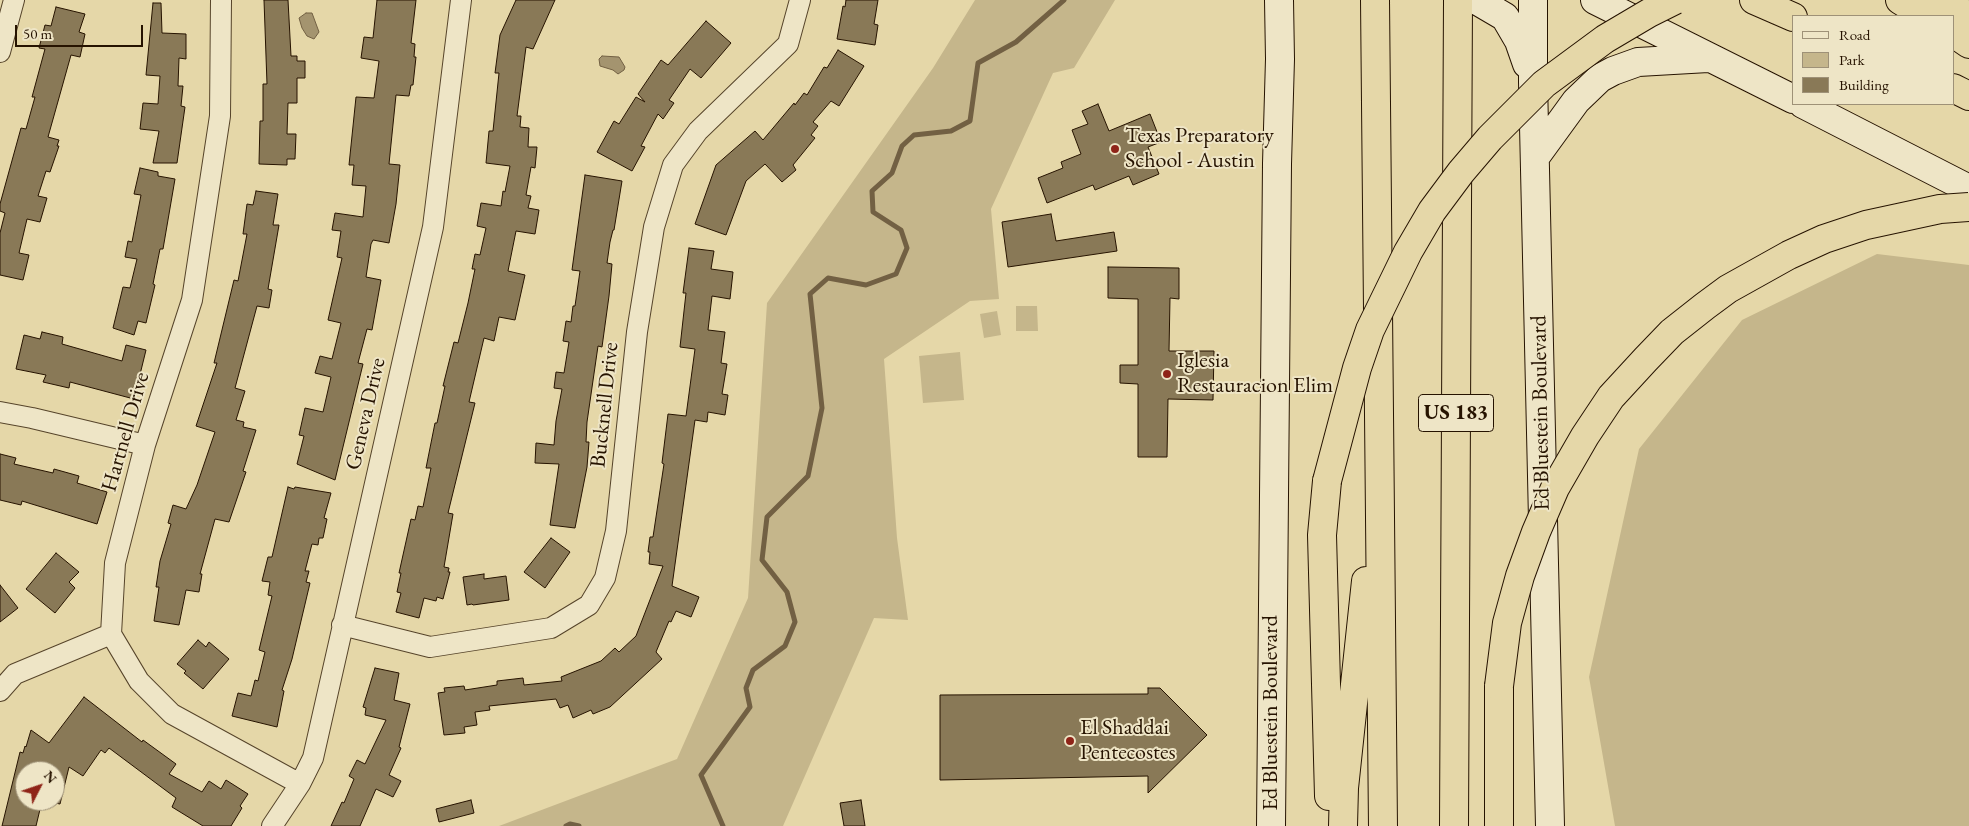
<!DOCTYPE html>
<html>
<head>
<meta charset="utf-8">
<style>
  body { margin:0 }
  #map { position:relative; width:1969px; height:826px; overflow:hidden; background:#e5d7a8; font-family:"EB Garamond",serif }
  canvas { display:block }
  .legend { position:absolute; left:1792px; top:15px; width:162px; height:90px; box-sizing:border-box; background:#eee5c6; border:1px solid #9e9177; margin:0; padding:6px 9px; list-style:none; font-size:15px; color:#261300 }
  .legend li { display:flex; align-items:center; gap:10px; height:25px }
  .legend b { width:25px; border:1px solid #9e9177 }
  .north { position:absolute; left:15px; top:761px; width:50px; height:50px; box-sizing:border-box; background:#eee5c6; border:1px solid #9e9177; border-radius:50%; rotate:49deg; font-size:14px; font-weight:700; line-height:20px; text-align:center; color:#261300 }
  .north::after { content:''; display:block; margin:auto; width:18px; height:22px; background:#8f2418; clip-path:polygon(50% 0,100% 100%,50% 72%,0 100%) }
  .scale { position:absolute; left:15px; top:25px; width:128px; height:22px; box-sizing:border-box; border:2px solid #261300; border-top:0; padding-left:6px; font-size:15px; line-height:18px; white-space:nowrap; color:#261300; -webkit-text-stroke:4px #eee5c6; paint-order:stroke }
</style>
</head>
<body>
<div id="map">
<canvas width="1969" height="826"></canvas>
<ul class="legend">
<li><b style="height:6px;background:#eee5c6"></b>Road</li>
<li><b style="height:14px;background:#c5b68b"></b>Park</li>
<li><b style="height:14px;background:#897957"></b>Building</li>
</ul>
<div class="north">N</div>
<div class="scale">50 m</div>
</div>
<script>
const ctx = document.querySelector('canvas').getContext('2d');
ctx.lineJoin = 'round';
function fillPath(path, color) { ctx.fillStyle = color; ctx.fill(path, 'evenodd'); }
const poly = rows => new Path2D(rows.map(r => 'M' + r).join(''));
function strokePath(path, color, width, dash) { ctx.strokeStyle = color; ctx.lineWidth = width; ctx.lineCap = dash ? 'butt' : 'round'; ctx.setLineDash(dash || []); ctx.stroke(path); }
function write(font, color, halo, rows, align = 'center') {
  ctx.font = font + ' "EB Garamond",serif'; ctx.lineWidth = 4; ctx.setLineDash([]); ctx.textBaseline = 'middle'; ctx.strokeStyle = halo; ctx.fillStyle = color; for (const [text, x, y, turn = 0] of rows) {
    ctx.save(); ctx.translate(x, y); ctx.rotate((+turn || 0) * Math.PI / 180); ctx.textAlign = isNaN(turn) ? turn : align; if (halo) ctx.strokeText(text, 0, 0); ctx.fillText(text, 0, 0); ctx.restore();
  }
}
fillPath(poly([
  [975,0,1115,0,1074,68,1053,73,991,209,999,299,970,301,884,359,897,538,908,620,874,618,783,826,499,826,677,759,748,598,767,303,933,68],
  [1877,254,1969,265,1969,826,1615,826,1589,677,1639,449,1742,320],
  [1016,306,1037,306,1038,331,1016,331],
  [997,311,1001,335,984,338,980,314],
  [960,352,964,400,923,403,919,356]
]), '#c5b68b');
const water = poly([
  [306,13,312,13,319,32,314,39,307,36,302,28,299,18,306,13],
  [602,56,619,57,625,67,624,70,618,74,613,70,600,66,599,59,602,56]
]);
fillPath(water, '#a4946f');
strokePath(water, '#726043', 1);
strokePath(poly([
  [566,826,570,824,579,826],
  [723,826,701,775,750,707,746,688,753,670,785,646,795,622,787,592,762,560,767,517,808,476,822,408,810,294,828,278,866,285,896,274,907,248,901,230,873,212,872,191,892,173,902,146,914,135,951,131,970,121,978,63,1016,42,1064,0]
]), '#726043', 5);
const building = poly([
  [264,0,288,0,291,56,297,56,297,61,305,61,305,78,297,78,297,103,288,103,287,134,296,134,295,159,287,159,287,165,259,164,260,121,263,121,263,84,267,84,264,0],
  [377,0,416,0,411,43,415,44,414,57,416,57,413,85,411,85,409,96,396,95,389,164,400,165,396,204,389,243,373,240,371,244,366,277,381,280,372,330,367,329,358,363,363,364,335,480,297,464,304,436,299,435,305,408,323,412,331,377,315,373,320,356,332,359,341,323,328,320,342,258,337,257,341,231,332,230,335,213,363,217,366,186,352,185,354,165,349,165,356,97,374,98,379,61,361,58,364,37,373,38,377,0],
  [516,0,555,0,533,49,526,47,517,116,521,116,520,127,529,128,528,147,537,147,535,168,531,167,526,195,531,196,528,208,539,210,535,234,516,231,508,271,525,275,515,320,499,317,494,341,484,338,469,402,475,403,448,513,453,514,444,567,449,568,448,572,450,572,443,599,437,597,436,601,424,598,419,618,396,612,401,593,397,592,401,573,399,573,411,519,415,520,418,506,423,507,431,468,426,468,435,423,437,423,445,386,443,386,454,342,458,343,468,303,475,269,472,269,475,254,480,255,486,228,477,226,481,203,501,206,503,191,505,192,510,166,486,163,489,131,493,131,499,73,495,73,500,35,516,0],
  [846,0,878,0,874,24,878,25,875,45,837,39,843,6,845,7,846,0],
  [153,3,161,3,162,33,186,34,186,59,179,58,178,86,183,86,181,106,185,107,177,163,153,163,159,131,140,129,143,103,158,104,160,76,146,75,153,3],
  [56,7,85,14,79,32,85,34,80,57,71,55,48,137,59,140,57,146,59,146,50,172,46,171,38,196,47,198,40,222,27,219,19,253,29,255,23,280,0,275,0,233,5,213,0,211,0,204,21,128,26,129,35,97,32,97,45,49,39,48,45,25,51,26,56,7],
  [706,21,731,43,701,78,690,69,669,100,674,103,663,119,658,114,641,146,645,147,632,171,597,152,614,121,619,124,636,97,645,102,638,94,661,60,668,65,706,21],
  [838,50,864,66,839,106,831,101,813,122,818,126,811,135,815,138,793,165,796,170,782,182,765,164,746,181,726,235,695,224,716,165,755,131,763,140,794,103,795,105,804,93,807,95,824,67,827,68,838,50],
  [1098,104,1109,131,1150,114,1161,142,1148,147,1159,174,1133,185,1129,176,1095,190,1093,185,1047,203,1038,178,1063,168,1061,162,1081,154,1072,130,1088,124,1082,111,1098,104],
  [140,168,158,172,158,176,175,179,163,249,160,249,153,284,155,285,146,323,138,321,134,335,113,328,123,287,130,288,137,259,125,257,128,241,132,242,141,195,134,194,140,168],
  [585,175,622,181,614,230,613,230,610,242,607,263,612,264,609,296,602,347,598,346,587,422,586,442,589,442,587,467,575,528,550,525,559,464,535,463,536,443,554,445,556,421,562,389,554,388,556,372,564,373,569,342,563,341,566,321,571,322,573,306,575,306,580,271,572,270,585,175],
  [256,191,278,194,273,225,279,225,268,289,272,290,269,308,257,306,235,388,245,391,236,420,244,422,243,427,256,430,243,471,246,472,229,522,215,519,200,574,202,574,199,592,186,590,179,625,154,621,159,587,156,587,160,561,171,524,168,523,173,505,186,509,197,485,215,432,196,426,217,363,214,363,234,280,238,281,247,234,243,234,247,204,253,205,256,191],
  [1051,214,1056,241,1114,232,1117,251,1008,267,1002,222,1051,214],
  [689,248,714,251,711,269,733,272,730,299,712,296,708,330,725,332,721,363,727,364,722,394,728,395,725,415,708,412,707,422,695,420,672,586,699,597,691,617,676,611,671,622,669,621,656,652,662,659,610,707,593,714,591,710,573,718,568,705,560,708,556,699,489,706,490,710,475,712,477,725,464,727,465,733,444,735,438,693,445,692,444,688,464,686,465,690,497,685,497,681,523,678,524,685,562,681,561,677,601,661,615,648,619,652,636,636,663,566,649,564,650,552,648,552,650,537,653,537,664,464,662,463,668,414,686,416,695,349,680,347,686,293,683,293,689,248],
  [1108,267,1179,268,1179,299,1170,298,1169,351,1214,351,1213,400,1168,399,1167,457,1138,457,1138,384,1120,383,1120,365,1138,365,1138,299,1108,298,1108,267],
  [42,332,63,337,62,344,122,361,126,345,146,350,134,399,70,382,69,388,43,382,46,375,16,369,24,335,40,339,42,332],
  [0,454,16,458,14,464,53,473,54,469,79,476,77,483,107,492,97,524,22,501,21,505,0,500,0,454],
  [288,487,294,489,295,487,331,493,324,518,327,519,323,538,319,538,318,545,312,544,305,571,309,571,306,582,310,583,292,659,282,690,284,691,277,727,232,716,238,693,251,696,255,680,258,681,265,652,259,650,272,596,268,595,270,582,262,581,268,557,272,557,288,487],
  [551,538,570,552,545,588,524,572,551,538],
  [56,553,79,572,69,582,75,588,55,613,26,589,56,553],
  [484,574,484,579,506,576,509,600,473,605,472,604,467,605,463,577,484,574],
  [0,585,18,608,0,622,0,585],
  [198,640,206,647,209,642,229,659,203,689,184,673,186,671,177,664,198,640],
  [375,668,399,673,394,700,410,704,399,747,401,748,389,775,401,781,393,797,376,789,360,826,331,826,342,802,344,803,354,779,349,776,357,760,365,764,386,720,365,715,366,708,363,707,375,668],
  [1148,688,1160,688,1207,735,1148,793,1148,776,940,780,940,695,1148,694,1148,688],
  [84,697,142,742,143,740,176,764,169,774,202,792,209,781,221,789,226,780,248,794,240,806,242,808,231,826,203,826,172,807,176,798,109,748,105,753,101,750,83,776,69,767,60,804,55,803,55,771,25,771,25,801,42,801,36,826,2,826,20,752,23,753,25,746,26,747,31,730,49,743,84,697],
  [471,800,474,813,439,822,436,809,471,800],
  [861,800,865,826,844,826,840,803,861,800]
]);
fillPath(building, '#897957');
strokePath(building, '#261300', 1);
const street = poly([
  [221,0,220,116,192,300,145,445,115,563,111,634,139,681,172,714,300,784],
  [0,52,14,0],
  [0,412,32,418,145,445],
  [342,625,430,647,551,628,589,605,605,578,616,531,637,332,654,227,673,165,698,131,788,44,800,0],
  [0,691,15,674,111,634],
  [272,826,300,784,313,758,433,227,461,0]
]);
const secondary = poly([
  [1476,0,1505,17,1519,41,1527,64],
  [1533,0,1533,82,1550,826],
  [1595,0,1793,99],
  [1803,104,1969,189],
  [1536,156,1576,101,1600,78,1613,71,1638,62,1708,58],
  [1271,826,1277,164,1280,59,1279,0]
]);
const highway = poly([
  [1375,0,1383,826],
  [1754,0,1793,17],
  [1900,0,1926,16],
  [1938,0,1969,16],
  [1953,33,1969,44],
  [1953,88,1969,96],
  [1327,481,1322,535,1329,796],
  [1499,686,1499,826],
  [1343,826,1344,788,1366,581],
  [1454,826,1458,0]
]);
strokePath(street, '#56442a', 22);
strokePath(secondary, '#261300', 30);
strokePath(highway, '#261300', 30);
strokePath(street, '#eee5c6', 20);
strokePath(secondary, '#eee5c6', 28);
strokePath(highway, '#e5d7a8', 28);
const highwayBridge = poly([
  [1327,481,1357,368,1370,330,1408,252,1432,211,1461,172,1490,138,1544,84,1605,39,1649,13,1675,0],
  [1499,686,1507,623,1520,576,1536,532,1555,488,1585,436,1611,397,1646,359,1672,332,1705,306,1728,289,1789,255,1824,239,1866,225,1940,209,1969,207]
]);
strokePath(highwayBridge, '#261300', 30, []);
strokePath(highwayBridge, '#e5d7a8', 28);
for (const [x, y, r, color] of [
  [1115,149,5,"#8f2418"],
  [1167,374,5,"#8f2418"],
  [1070,741,5,"#8f2418"]
]) { const dot = new Path2D(); dot.arc(x, y, r, 0, 2 * Math.PI); ctx.fillStyle = color; ctx.fill(dot); strokePath(dot, '#eee5c6', 2); }
for (const [x, y, w] of [
  [1456,413,75]
]) { const box = new Path2D(); box.roundRect(x - w / 2, y - 18.5, w, 37, 4); ctx.fillStyle = '#eee5c6'; ctx.fill(box); strokePath(box, '#261300', 1); }
write('bold 21px', '#261300', null, [
  ["US 183",1456,413]
]);
write('22px', '#261300', '#eee5c6', [
  ["Texas Preparatory",1125,136],
  ["School - Austin",1125,161],
  ["Iglesia",1177,361],
  ["Restauracion Elim",1177,386],
  ["El Shaddai",1080,728],
  ["Pentecostes",1080,753]
], 'left');
write('22px', '#261300', '#eee5c6', [
  ["Bucknell Drive",605,405,-84],
  ["Ed Bluestein Boulevard",1541,413,-91],
  ["Geneva Drive",366,414,-77],
  ["Hartnell Drive",126,432,-74],
  ["Ed Bluestein Boulevard",1271,713,-90]
]);
</script>
</body>
</html>
